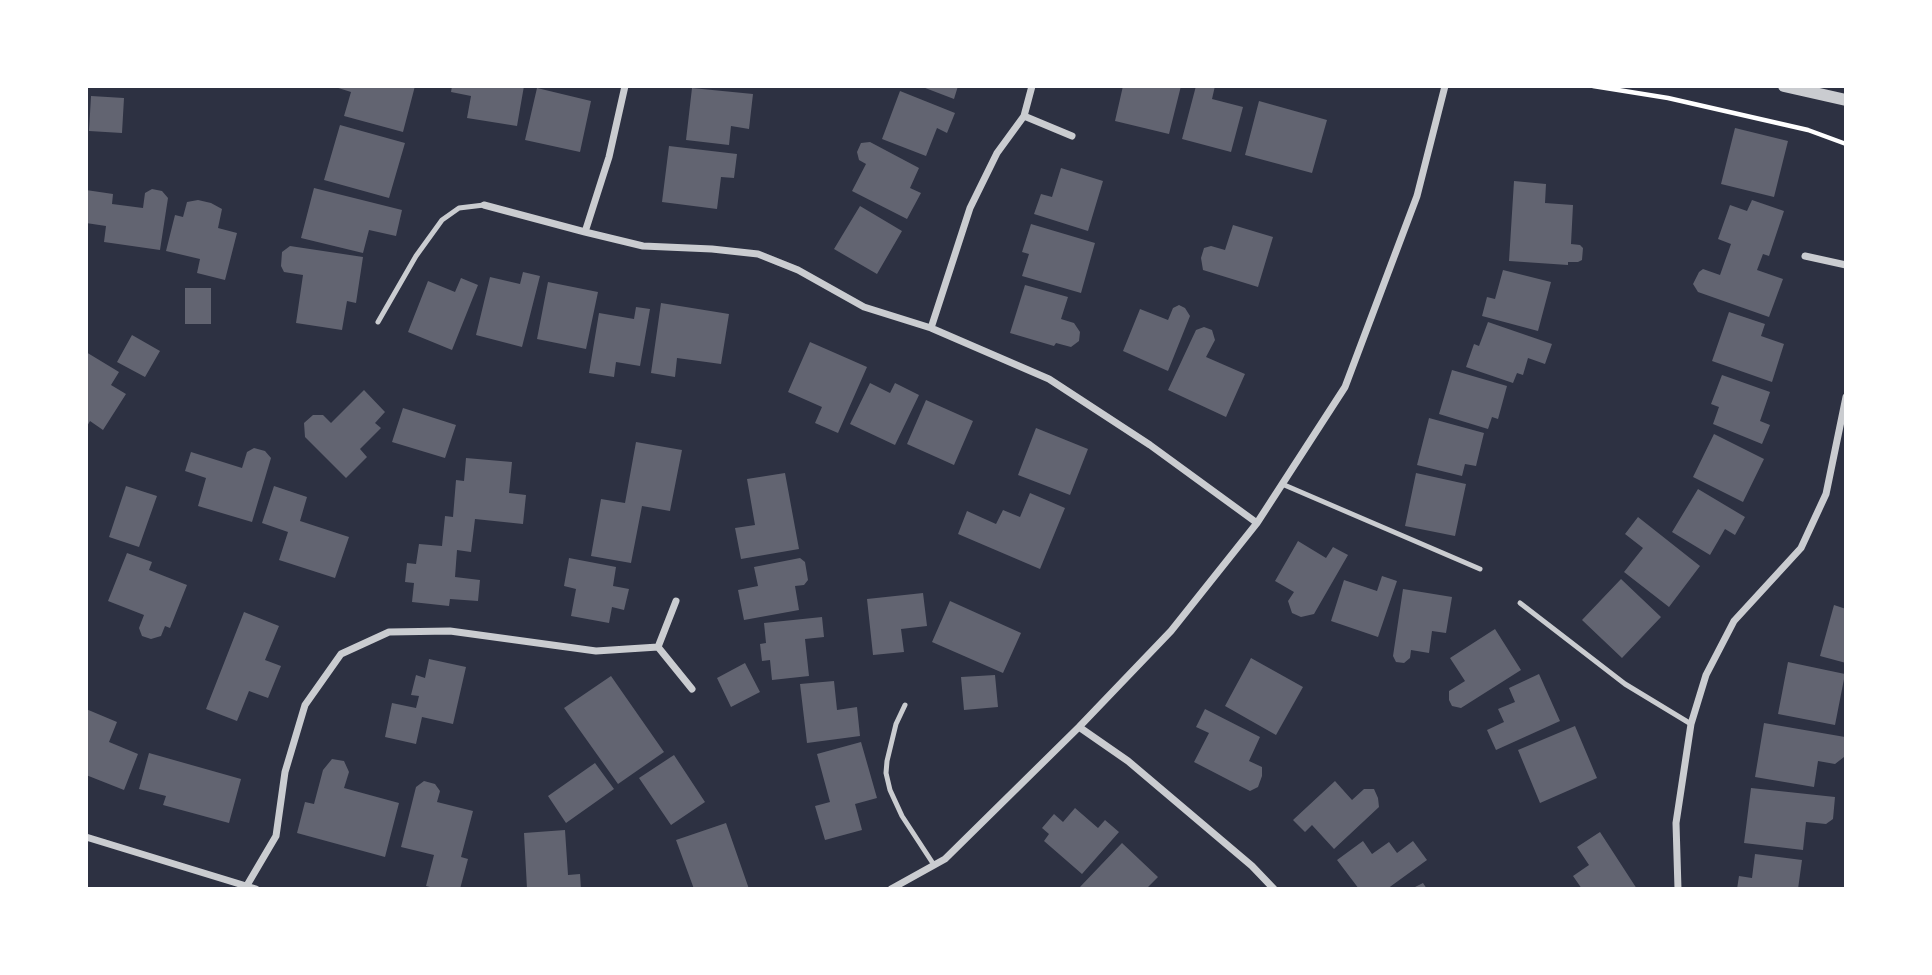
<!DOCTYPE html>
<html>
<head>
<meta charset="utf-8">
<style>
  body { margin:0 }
  #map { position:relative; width:1932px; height:975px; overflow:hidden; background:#2d3142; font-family:"Space Grotesk",sans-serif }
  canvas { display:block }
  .frame { position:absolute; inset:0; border:88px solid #fff; pointer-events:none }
</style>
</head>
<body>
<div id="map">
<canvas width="1932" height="975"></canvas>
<div class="frame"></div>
</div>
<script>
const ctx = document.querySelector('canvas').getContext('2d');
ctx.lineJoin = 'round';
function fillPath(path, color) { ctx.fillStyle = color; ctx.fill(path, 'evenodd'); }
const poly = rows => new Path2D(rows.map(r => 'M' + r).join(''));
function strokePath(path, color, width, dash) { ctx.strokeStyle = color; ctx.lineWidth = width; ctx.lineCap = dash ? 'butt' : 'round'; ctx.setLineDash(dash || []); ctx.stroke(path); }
fillPath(poly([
  [332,86,415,86,403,132,344,116,351,92],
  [452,86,524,86,517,126,467,118,471,96,451,92],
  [920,86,958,86,954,99],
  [1123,86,1181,86,1169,134,1115,121],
  [1196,86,1215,86,1212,99,1243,107,1231,152,1182,139],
  [537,88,591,101,580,152,525,140],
  [692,88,753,94,749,129,731,126,729,145,686,140],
  [900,91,955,113,947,133,937,128,926,156,882,139],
  [91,96,124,98,122,133,89,131],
  [1259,101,1327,120,1312,173,1245,155],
  [340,125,405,143,389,198,324,180],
  [1735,128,1788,141,1774,197,1721,184],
  [870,142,919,168,910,188,921,193,907,219,852,191,866,164,859,160,857,152,861,143],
  [669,146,737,154,734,178,721,177,717,209,662,202],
  [1061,168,1103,181,1088,231,1034,214,1041,194,1052,197],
  [1514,181,1546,184,1545,203,1573,205,1571,244,1580,245,1583,248,1582,260,1578,262,1568,262,1568,265,1509,261],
  [314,188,402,210,396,236,369,230,363,253,301,238],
  [152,189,162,191,168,198,160,250,104,242,106,226,86,223,86,190,113,194,112,204,143,208,145,193],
  [198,200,211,203,222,209,218,228,237,233,225,280,197,273,200,259,166,251,175,215,183,217,187,202],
  [1752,200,1784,211,1769,256,1763,254,1757,270,1783,279,1769,317,1698,292,1693,284,1699,272,1703,269,1720,275,1731,244,1718,239,1730,205,1747,211],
  [860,206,902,231,877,274,834,249],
  [1031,224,1095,243,1081,293,1022,276,1029,254,1022,252],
  [1233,225,1273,237,1258,287,1203,270,1201,258,1204,248,1211,246,1225,250],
  [290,246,363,257,356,303,347,301,342,330,296,323,303,275,284,272,281,266,282,252],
  [1503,270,1551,282,1538,331,1482,316,1487,297,1495,299],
  [523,272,540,276,522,347,476,335,490,277,520,284],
  [461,278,478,285,452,350,408,332,428,281,455,292],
  [548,282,598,292,586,349,537,339],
  [1025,285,1068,297,1061,319,1074,323,1080,332,1079,341,1071,347,1056,343,1054,346,1010,333],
  [185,288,211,288,211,324,185,324],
  [661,303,729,314,721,364,677,358,675,377,651,373],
  [1179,305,1185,308,1190,316,1168,371,1123,351,1140,309,1168,320,1173,308],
  [636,307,650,309,640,366,616,362,614,377,589,373,599,313,634,319],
  [1729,312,1765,324,1761,336,1784,344,1772,382,1712,361],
  [1488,322,1552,344,1545,364,1528,358,1523,375,1517,373,1513,383,1466,367,1474,344,1479,346],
  [1204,327,1212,330,1215,340,1206,357,1245,374,1226,417,1168,390,1196,330],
  [132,335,160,351,145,377,117,362],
  [810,342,867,367,838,433,815,423,822,407,788,392],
  [86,352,119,372,111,385,126,394,103,430,90,421,86,428],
  [1452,370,1507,386,1498,419,1492,417,1488,429,1439,414],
  [1722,375,1770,392,1760,421,1770,425,1762,444,1713,424,1719,407,1711,404],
  [870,383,890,393,895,383,919,395,895,445,850,424],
  [364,390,385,412,375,423,381,428,360,449,367,457,346,478,305,437,304,423,313,415,323,415,331,423],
  [926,400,973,421,954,465,907,444],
  [403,408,456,425,445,458,392,442],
  [1429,418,1484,433,1476,466,1465,464,1462,476,1417,465],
  [1036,428,1088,449,1070,495,1018,475],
  [1714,434,1764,459,1743,502,1693,477],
  [636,442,682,450,670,511,642,506,631,563,591,556,601,499,625,503],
  [254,448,265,451,271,458,252,522,198,506,206,478,185,471,191,452,242,468,247,452],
  [466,458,512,462,509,493,526,495,523,524,475,519,471,552,457,550,455,577,480,580,478,601,450,599,449,606,412,602,414,583,405,582,407,563,416,564,419,544,442,546,445,516,453,517,456,480,464,481],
  [785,473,799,549,741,559,735,528,755,525,747,479],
  [1416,473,1466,484,1455,536,1405,526],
  [126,486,157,496,139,547,109,537],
  [274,486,307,497,300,521,349,537,335,578,279,560,288,532,262,523],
  [1698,489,1745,517,1735,535,1725,529,1710,555,1672,532],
  [1030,493,1065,508,1040,569,958,534,967,511,996,524,1003,510,1020,517],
  [1638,517,1700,566,1669,607,1624,572,1643,548,1625,534],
  [1298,541,1326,558,1333,547,1348,555,1314,614,1301,617,1292,613,1288,601,1294,592,1275,581],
  [127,553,152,562,149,570,187,585,170,628,165,626,161,636,151,639,142,636,139,628,144,615,108,601],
  [569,558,616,567,613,586,629,589,624,610,612,607,609,623,571,616,576,589,564,586],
  [800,558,805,562,808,580,804,585,795,586,799,610,744,620,738,590,758,586,754,567],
  [1382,576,1397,581,1378,637,1331,621,1344,580,1377,591],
  [1621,579,1661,617,1622,658,1582,620],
  [1403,589,1452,597,1446,633,1432,631,1429,653,1411,650,1410,658,1404,663,1396,662,1393,656],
  [923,593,927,626,901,629,904,652,873,655,867,599],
  [950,601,1021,633,1003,673,932,642],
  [1834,605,1846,609,1846,663,1820,656],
  [244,612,279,626,265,660,281,666,268,698,249,691,237,721,206,709],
  [822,617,824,637,805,639,809,676,772,680,770,660,762,661,760,644,766,643,764,623],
  [1495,629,1521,670,1461,708,1452,706,1449,700,1449,691,1465,681,1450,658],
  [1251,658,1303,687,1276,735,1225,706],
  [429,659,466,667,453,724,422,717,416,744,385,737,392,703,416,708,419,696,411,695,416,675,425,678],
  [1788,662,1845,674,1835,725,1778,714],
  [745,663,760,692,731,707,717,678],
  [1539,674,1560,721,1496,750,1487,730,1504,722,1498,709,1515,702,1509,688],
  [995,675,998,707,964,710,961,677],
  [611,676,664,752,618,784,564,708],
  [834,681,837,710,857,707,860,736,807,743,800,684],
  [86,709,117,722,109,742,138,754,124,790,86,775],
  [1205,709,1260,737,1249,761,1262,767,1262,776,1258,787,1250,791,1194,762,1209,733,1196,727],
  [1764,723,1845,737,1844,757,1835,764,1818,761,1814,787,1755,777],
  [1575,726,1597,778,1540,803,1518,750],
  [861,742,877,798,855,804,862,830,825,840,815,806,830,802,817,754],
  [149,753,241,779,229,823,163,805,166,796,139,789],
  [674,755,705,802,671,825,639,778],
  [332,759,344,761,349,772,344,788,399,803,385,857,297,833,305,802,314,804,323,770],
  [595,763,614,789,566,823,548,796],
  [424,781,435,784,440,791,437,802,473,811,461,857,468,859,460,889,438,889,426,886,434,855,401,847,416,787],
  [1335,781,1352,800,1364,789,1374,789,1378,798,1379,807,1334,849,1312,825,1305,832,1293,820],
  [1751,788,1835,797,1833,819,1826,824,1806,822,1803,850,1744,843],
  [1075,808,1098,828,1105,820,1119,832,1082,874,1044,841,1049,834,1042,828,1054,814,1063,822],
  [726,823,749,889,694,889,676,840],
  [565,830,568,875,580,874,581,889,527,889,524,833],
  [1600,832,1637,889,1582,889,1573,876,1589,865,1577,847],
  [1363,841,1372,854,1389,842,1397,853,1413,841,1427,860,1387,889,1359,889,1337,860],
  [1122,843,1158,877,1146,889,1080,889,1079,888],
  [1755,854,1802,860,1798,889,1737,889,1739,876,1752,878],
  [1423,883,1427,889,1411,889]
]), '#626471');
strokePath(poly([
  [1593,86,1668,98,1808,130,1846,144]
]), '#fff', 4.5);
strokePath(poly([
  [378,322,416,256,442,220,459,208,484,205],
  [1282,484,1480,569],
  [1520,603,1625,684,1691,724],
  [905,705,896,724,887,761,886,773,890,790,902,816,934,865]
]), '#caccd0', 5);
strokePath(poly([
  [625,86,609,157,585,232,643,246,712,249,758,254,798,270,864,307,931,328,1049,379,1150,445,1257,523],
  [1024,116,1072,136],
  [484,205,585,232],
  [1805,256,1846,265],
  [931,328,970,208,997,153,1024,116,1032,86],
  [658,647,692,689],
  [1079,727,1128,761,1252,866,1274,889],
  [86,837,256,889],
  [246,887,276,836,285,772,305,705,341,654,389,632,450,631,596,651,658,647,676,601],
  [891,889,945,859,1079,727,1171,631,1257,523,1345,387,1417,196,1445,86],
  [1678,889,1676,823,1691,724,1706,675,1734,621,1801,548,1826,494,1846,397]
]), '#caccd0', 7);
strokePath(poly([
  [1784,86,1846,100]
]), '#caccd0', 12);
</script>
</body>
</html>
